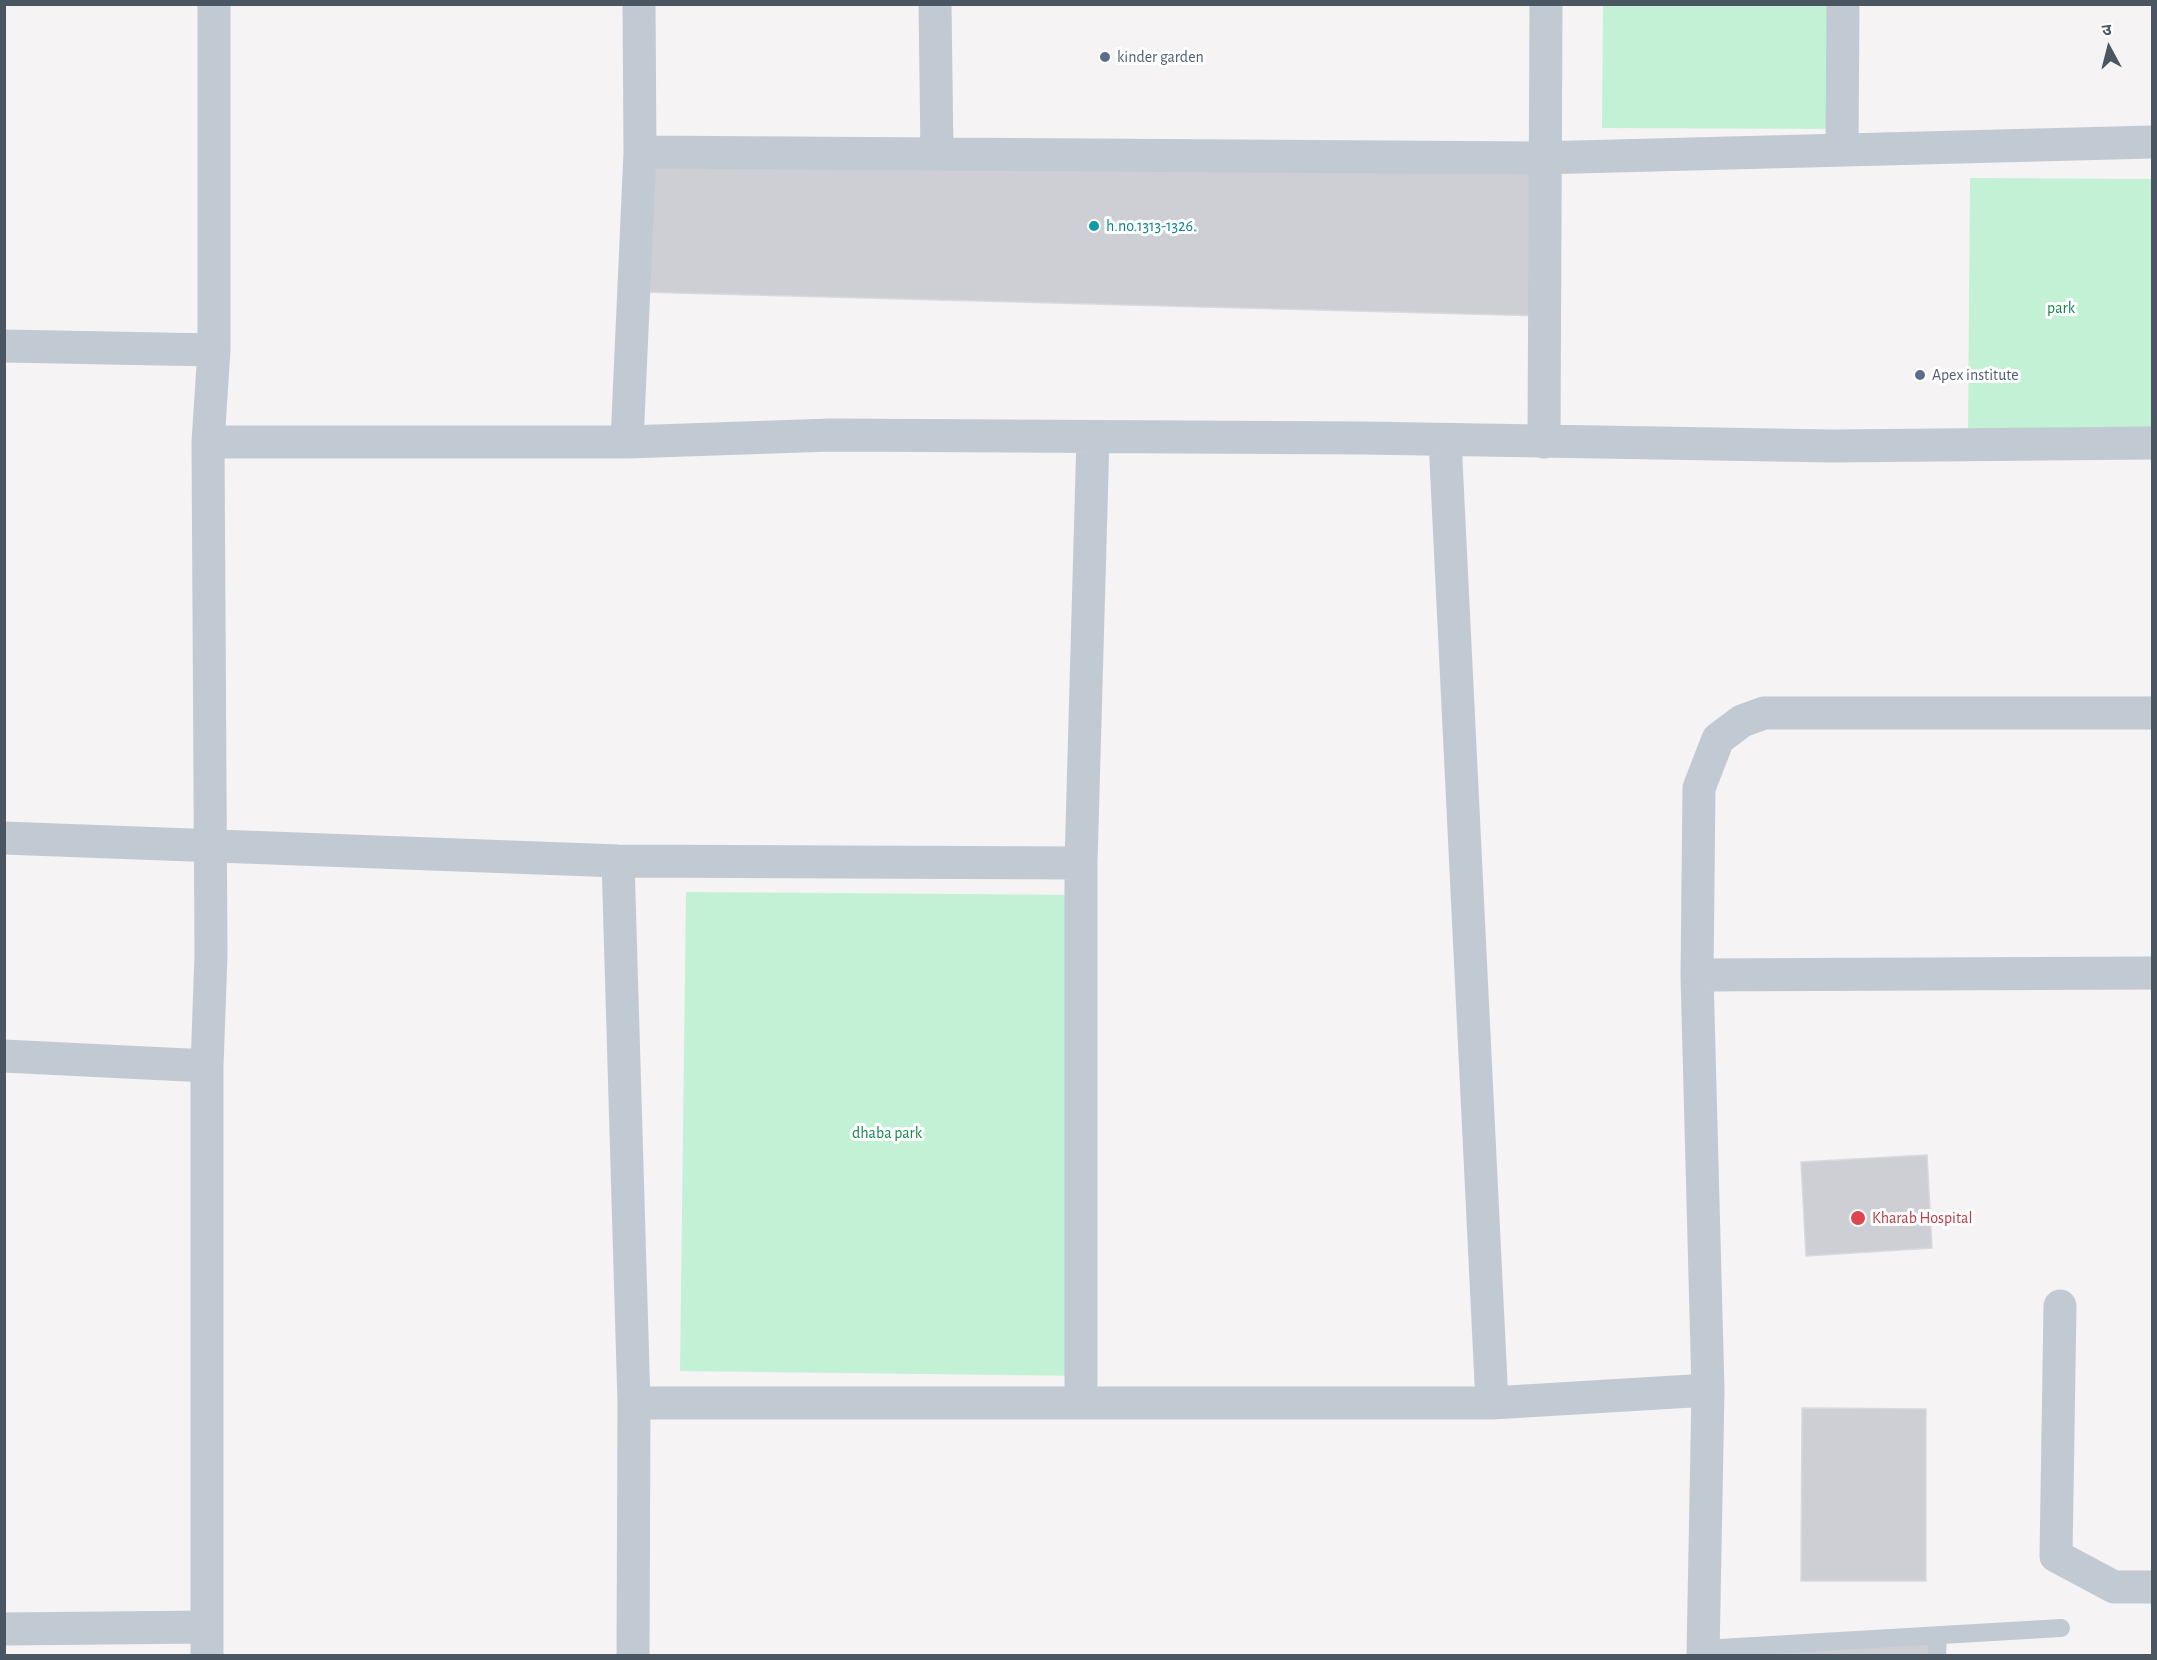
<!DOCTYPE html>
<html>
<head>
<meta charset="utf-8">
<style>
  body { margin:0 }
  #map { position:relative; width:2157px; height:1660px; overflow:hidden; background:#f5f3f3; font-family:"Alegreya Sans","Noto Sans Devanagari",sans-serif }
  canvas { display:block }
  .frame { position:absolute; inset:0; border:6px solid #4a5661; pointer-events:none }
  .north { position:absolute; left:2079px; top:18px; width:60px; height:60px; -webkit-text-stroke:4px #fff; paint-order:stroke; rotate:353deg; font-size:16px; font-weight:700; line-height:24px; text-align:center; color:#4a5661 }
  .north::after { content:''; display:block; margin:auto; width:21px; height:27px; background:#4a5661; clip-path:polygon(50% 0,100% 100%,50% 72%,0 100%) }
</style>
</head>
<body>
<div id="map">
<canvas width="2157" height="1660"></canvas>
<div class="frame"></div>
<div class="north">उ</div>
</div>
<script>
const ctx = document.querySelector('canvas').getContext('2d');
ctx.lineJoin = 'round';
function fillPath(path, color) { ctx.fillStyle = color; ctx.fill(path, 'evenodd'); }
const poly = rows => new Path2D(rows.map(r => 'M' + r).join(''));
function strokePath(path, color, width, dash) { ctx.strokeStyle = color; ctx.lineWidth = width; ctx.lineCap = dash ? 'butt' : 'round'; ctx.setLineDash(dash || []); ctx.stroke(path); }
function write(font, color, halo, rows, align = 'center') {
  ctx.font = font + ' "Alegreya Sans",sans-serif'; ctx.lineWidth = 6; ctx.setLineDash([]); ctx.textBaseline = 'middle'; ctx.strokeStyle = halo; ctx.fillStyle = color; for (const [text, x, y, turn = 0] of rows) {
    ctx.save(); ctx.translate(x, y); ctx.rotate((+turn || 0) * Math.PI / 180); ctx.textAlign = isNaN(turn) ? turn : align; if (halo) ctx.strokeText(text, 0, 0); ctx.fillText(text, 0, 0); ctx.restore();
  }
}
fillPath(poly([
  [1603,5,1856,5,1855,129,1602,128],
  [1970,178,2152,179,2152,438,1968,437],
  [686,892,1093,895,1088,1376,680,1371]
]), '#c3f1d5');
const building = poly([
  [1546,158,1545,316,640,292,646,160,1546,158],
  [1927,1155,1932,1248,1806,1256,1801,1162,1927,1155],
  [1802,1408,1926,1409,1926,1581,1801,1581,1802,1408],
  [1938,1635,1935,1656,1703,1656,1938,1635]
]);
fillPath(building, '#cdcfd5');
strokePath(building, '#d7d9de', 1.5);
strokePath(poly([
  [1703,1649,2061,1628],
  [1937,1656,1938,1635]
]), '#c1cad2', 18);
strokePath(poly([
  [935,4,937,153],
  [1842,150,1843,4],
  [640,152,1538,158,2152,142],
  [4,346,214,350],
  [1445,440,1492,1403],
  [208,442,627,442,831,435,1365,438,1832,446,2152,443],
  [627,442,640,152,639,4],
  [1544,442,1546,4],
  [4,838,618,861,1081,863],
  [618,861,634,1403,633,1656],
  [1697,975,2152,973],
  [4,1056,207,1066],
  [2060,1306,2056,1556,2114,1587,2152,1587],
  [634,1403,1492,1403,1708,1390],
  [1081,1403,1081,863,1093,437],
  [4,1629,206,1627],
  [207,1656,207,1066,211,955,208,442,214,350,214,4],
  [1703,1656,1708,1390,1697,975,1699,788,1718,739,1742,721,1764,713,2152,713]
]), '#c1cad2', 33);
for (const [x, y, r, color] of [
  [1105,57,6,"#5c6f8a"],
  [1094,226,6,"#0f9aa8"],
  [1920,375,6,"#5c6f8a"],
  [1858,1218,8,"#e0444e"]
]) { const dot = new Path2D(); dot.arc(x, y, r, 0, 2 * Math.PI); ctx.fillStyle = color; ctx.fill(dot); strokePath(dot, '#fff', 2); }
write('16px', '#4e5e75', '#fff', [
  ["kinder garden",1117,57],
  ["Apex institute",1932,375]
], 'left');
write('16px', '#0d838f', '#fff', [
  ["h.no.1313-1326.",1106,226]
], 'left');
write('16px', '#17864f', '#fff', [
  ["park",2061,308],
  ["dhaba park",887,1133]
]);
write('16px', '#be3a42', '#fff', [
  ["Kharab Hospital",1872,1218]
], 'left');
</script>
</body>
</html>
